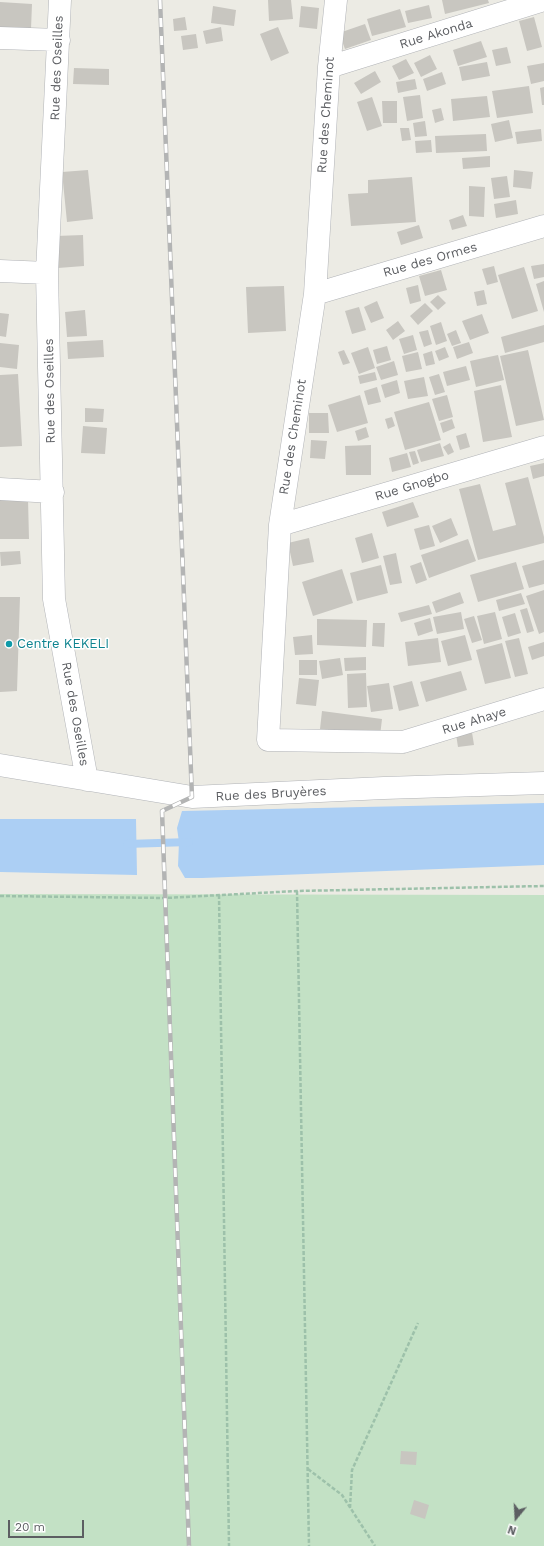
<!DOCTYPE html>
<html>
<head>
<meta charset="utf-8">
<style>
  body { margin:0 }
  #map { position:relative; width:544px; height:1546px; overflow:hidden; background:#ecebe4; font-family:"Work Sans",sans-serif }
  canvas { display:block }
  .north { position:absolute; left:496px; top:1498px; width:40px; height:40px; -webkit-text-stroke:3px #fff; paint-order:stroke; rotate:198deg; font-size:11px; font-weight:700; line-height:16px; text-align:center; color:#5c5e62 }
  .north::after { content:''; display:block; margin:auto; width:14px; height:18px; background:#5c5e62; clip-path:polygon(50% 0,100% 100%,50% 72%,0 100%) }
  .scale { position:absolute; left:8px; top:1520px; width:76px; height:18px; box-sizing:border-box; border:2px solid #5c5e62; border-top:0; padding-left:5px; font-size:12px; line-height:14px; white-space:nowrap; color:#5c5e62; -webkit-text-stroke:3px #fff; paint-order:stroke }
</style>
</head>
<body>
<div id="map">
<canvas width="544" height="1546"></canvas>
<div class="north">N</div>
<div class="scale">20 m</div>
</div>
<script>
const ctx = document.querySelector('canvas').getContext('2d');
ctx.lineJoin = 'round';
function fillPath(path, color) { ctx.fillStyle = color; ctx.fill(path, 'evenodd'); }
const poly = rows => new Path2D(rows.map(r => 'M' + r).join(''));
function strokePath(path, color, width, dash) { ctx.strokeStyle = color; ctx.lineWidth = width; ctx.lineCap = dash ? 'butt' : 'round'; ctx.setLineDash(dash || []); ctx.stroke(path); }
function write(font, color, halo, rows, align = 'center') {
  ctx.font = font + ' "Work Sans",sans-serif'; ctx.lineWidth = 3; ctx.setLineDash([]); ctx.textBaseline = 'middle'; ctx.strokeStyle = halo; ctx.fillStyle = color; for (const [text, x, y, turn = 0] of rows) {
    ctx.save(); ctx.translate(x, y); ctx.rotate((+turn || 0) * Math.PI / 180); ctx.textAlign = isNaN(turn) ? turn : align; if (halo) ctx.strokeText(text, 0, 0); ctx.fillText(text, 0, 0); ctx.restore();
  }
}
fillPath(poly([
  [0,894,544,895,544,1546,0,1546]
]), '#c3e1c5');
fillPath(poly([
  [544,803,544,865,202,878,185,878,178,866,179,842,177,828,182,811],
  [0,819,136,819,137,875,0,872]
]), '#accff4');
strokePath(poly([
  [127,844,189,842]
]), '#accff4', 8);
fillPath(poly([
  [268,0,291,0,293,19,269,21],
  [442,0,488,0,489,3,445,14],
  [0,2,32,4,31,29,0,27],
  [429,5,432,18,408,23,405,11],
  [213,6,236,10,234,26,211,23],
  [301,6,319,8,317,29,299,27],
  [400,9,406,27,372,36,367,19],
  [185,17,187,30,174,31,173,19],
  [534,17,542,47,527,51,519,21],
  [365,24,371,40,345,49,339,33],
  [221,27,223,41,206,44,203,31],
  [278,27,289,53,271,61,260,34],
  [196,34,198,48,183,50,181,36],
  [481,41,487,57,458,66,453,50],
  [507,47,511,63,496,66,492,50],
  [430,55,437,69,421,77,414,63],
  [406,59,414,73,399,80,392,66],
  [487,62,490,76,462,81,459,67],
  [544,63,544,81,531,84,527,66],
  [74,68,109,69,109,85,73,84],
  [375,71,381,82,361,94,354,83],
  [442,72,446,84,427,91,423,79],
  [415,79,417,89,398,93,396,82],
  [529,86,533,113,497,118,492,91],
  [544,87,544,105,542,105,540,88],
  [420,95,423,118,407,121,403,97],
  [487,96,490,117,453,121,451,99],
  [372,97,382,126,367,131,357,102],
  [382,101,397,101,397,123,383,123],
  [441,108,444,120,435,123,432,110],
  [509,120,513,138,495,142,491,124],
  [425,121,427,136,415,137,413,123],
  [400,128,409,128,411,140,402,141],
  [541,129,542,141,517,144,515,132],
  [486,134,487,151,436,153,435,136],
  [431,140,432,152,416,153,415,141],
  [490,156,490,167,463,169,462,158],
  [88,170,93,219,67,222,62,172],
  [514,170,533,172,531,189,513,187],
  [507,176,510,197,494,199,491,178],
  [412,177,416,222,351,226,348,194,368,193,368,180],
  [469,186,485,187,484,217,469,216],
  [516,200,518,214,496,218,494,204],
  [463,215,467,226,452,230,449,220],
  [419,225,423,238,401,245,397,232],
  [83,235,84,266,58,268,56,236],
  [544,264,544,277,534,279,531,266],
  [494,266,498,282,487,285,482,269],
  [524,267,538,311,512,319,498,275],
  [441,270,447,290,425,296,419,276],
  [544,281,544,312,536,284],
  [418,285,421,301,410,304,406,288],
  [284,286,286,331,248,333,246,287],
  [484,290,487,304,477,306,474,292],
  [438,295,446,303,438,310,430,302],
  [377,301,384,318,371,323,364,307],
  [425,303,433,311,418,325,410,316],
  [359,307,366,330,352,334,345,311],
  [85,310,87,336,67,337,65,312],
  [0,313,9,314,6,337,0,336],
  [482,314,489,333,470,340,462,321],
  [398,321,405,331,393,340,386,330],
  [441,322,447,341,436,345,430,326],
  [544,325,544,342,505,353,501,337],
  [428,330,432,344,424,347,419,332],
  [456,330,461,343,452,346,447,334],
  [413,335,417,350,404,354,399,339],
  [103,340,104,357,68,359,67,342],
  [469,342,473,353,457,359,453,347],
  [0,343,19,345,17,369,0,367],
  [387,346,391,360,377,364,373,350],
  [368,347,375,368,359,374,351,353],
  [445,347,449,357,439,361,435,351],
  [344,350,350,363,343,365,338,352],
  [528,350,544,420,516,426,500,356],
  [432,351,435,364,426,366,423,354],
  [418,352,422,369,406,372,402,356],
  [498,355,504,380,476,387,470,361],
  [394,361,398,375,381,380,376,367],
  [466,366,470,380,447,386,443,372],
  [375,372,377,380,360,384,358,376],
  [18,374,22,446,0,447,0,375],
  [439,374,445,392,435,395,429,377],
  [424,377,428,396,408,399,404,381],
  [397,380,400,393,385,398,381,385],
  [501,385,512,437,483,442,474,391],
  [377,387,381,402,368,405,364,391],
  [360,395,368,423,337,432,328,405],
  [447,395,453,417,439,421,432,399],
  [429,402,441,440,405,450,394,412],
  [85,408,104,409,103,422,85,422],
  [309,413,328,413,329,433,309,433],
  [392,417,395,426,388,429,385,419],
  [452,419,455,428,443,433,440,423],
  [83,426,107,428,105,454,81,453],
  [366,427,369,437,358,441,355,431],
  [466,433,470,447,460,450,456,436],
  [311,440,327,441,325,459,310,458],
  [440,443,444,456,421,462,417,450],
  [450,443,454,452,448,455,443,447],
  [371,445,371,475,346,475,345,446],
  [415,451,419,463,413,465,409,452],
  [407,453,411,467,392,472,389,458],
  [544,463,544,476,533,479,530,466],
  [528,477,544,537,544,543,478,560,459,489,480,484,493,531,516,525,505,483],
  [28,499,29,539,0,539,0,500],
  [413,502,419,517,387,527,382,512],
  [451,518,458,535,440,543,432,526],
  [429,525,435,546,420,550,414,529],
  [372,533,379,558,362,563,355,538],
  [309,538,314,562,293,566,288,543],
  [468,539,476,561,429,578,421,555],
  [20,551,21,564,1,566,0,552],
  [396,553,402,583,390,585,383,556],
  [544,560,544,584,529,588,522,566],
  [421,562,427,580,416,584,410,566],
  [516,562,524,589,478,602,470,575],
  [381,565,388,593,357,601,350,573],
  [342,569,353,603,313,616,302,582],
  [544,590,544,632,539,634,526,596],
  [460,592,464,603,436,613,432,602],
  [521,593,525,604,499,611,496,600],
  [0,597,20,597,17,691,0,692],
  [429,605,432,614,401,622,398,613],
  [527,608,534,631,527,633,520,610],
  [461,612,464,629,437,634,433,617],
  [495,612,502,639,484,644,477,616],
  [515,613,521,633,508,637,502,617],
  [474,616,482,640,472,643,464,619],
  [430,618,433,631,418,636,414,623],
  [317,619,367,620,366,647,317,645],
  [373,623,385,623,384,647,372,646],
  [312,635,313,654,295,655,293,637],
  [465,635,472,660,448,666,441,641],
  [438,638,441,662,408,666,405,642],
  [519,638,528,674,515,677,505,641],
  [544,642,544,656,532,660,528,647],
  [502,643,511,678,485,684,476,650],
  [366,657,366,670,345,671,344,658],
  [340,658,343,675,322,679,319,661],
  [299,660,317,660,317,675,299,675],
  [461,671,467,690,426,702,420,682],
  [366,673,367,707,348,708,347,674],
  [299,678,319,680,316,706,296,704],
  [412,681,419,706,399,711,393,686],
  [389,683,393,709,371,712,367,686],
  [322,711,382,719,380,736,320,729],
  [471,726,474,745,458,747,455,728],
  [401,1451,417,1452,416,1465,400,1464],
  [414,1500,429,1505,425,1519,410,1514]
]), '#c8c6c0');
const minor = poly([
  [60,0,47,273,54,599,87,780],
  [336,0,329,67,315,294,280,525,268,740,403,742,544,699],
  [0,38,59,40],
  [329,67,544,0],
  [0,271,47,273],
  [315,294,544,226],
  [0,489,53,492],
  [280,525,544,447],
  [0,765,192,797,384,788,544,783]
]);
strokePath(minor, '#b1b3b7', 23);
strokePath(poly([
  [297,891,309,1546],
  [219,895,229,1546],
  [0,896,165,898,297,891,544,886],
  [308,1469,342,1495,375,1546],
  [350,1508,352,1470,418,1323]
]), '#9dc1aa', 2.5, [4, 2]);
strokePath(minor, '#fff', 22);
const rail = poly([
  [160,0,192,797,162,811,189,1546]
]);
strokePath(rail, '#b3b4b4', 4.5);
strokePath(rail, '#fff', 3, [9]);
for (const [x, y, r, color] of [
  [9,644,4,"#0f9aa8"]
]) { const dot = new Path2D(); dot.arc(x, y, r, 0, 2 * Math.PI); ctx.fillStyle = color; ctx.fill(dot); strokePath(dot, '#fff', 1.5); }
write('13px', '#5c5e62', '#fff', [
  ["Rue Akonda",436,34,-17],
  ["Rue des Oseilles",57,68,-88],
  ["Rue des Cheminot",326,115,-86],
  ["Rue des Ormes",430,260,-16],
  ["Rue des Oseilles",50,391,-91],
  ["Rue des Cheminot",293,437,-81],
  ["Rue Gnogbo",412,486,-17],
  ["Rue des Oseilles",75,714,80],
  ["Rue Ahaye",474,721,-17],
  ["Rue des Bruyères",271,794,-3]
]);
write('13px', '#0d838f', '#fff', [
  ["Centre KEKELI",17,644]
], 'left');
</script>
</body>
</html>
